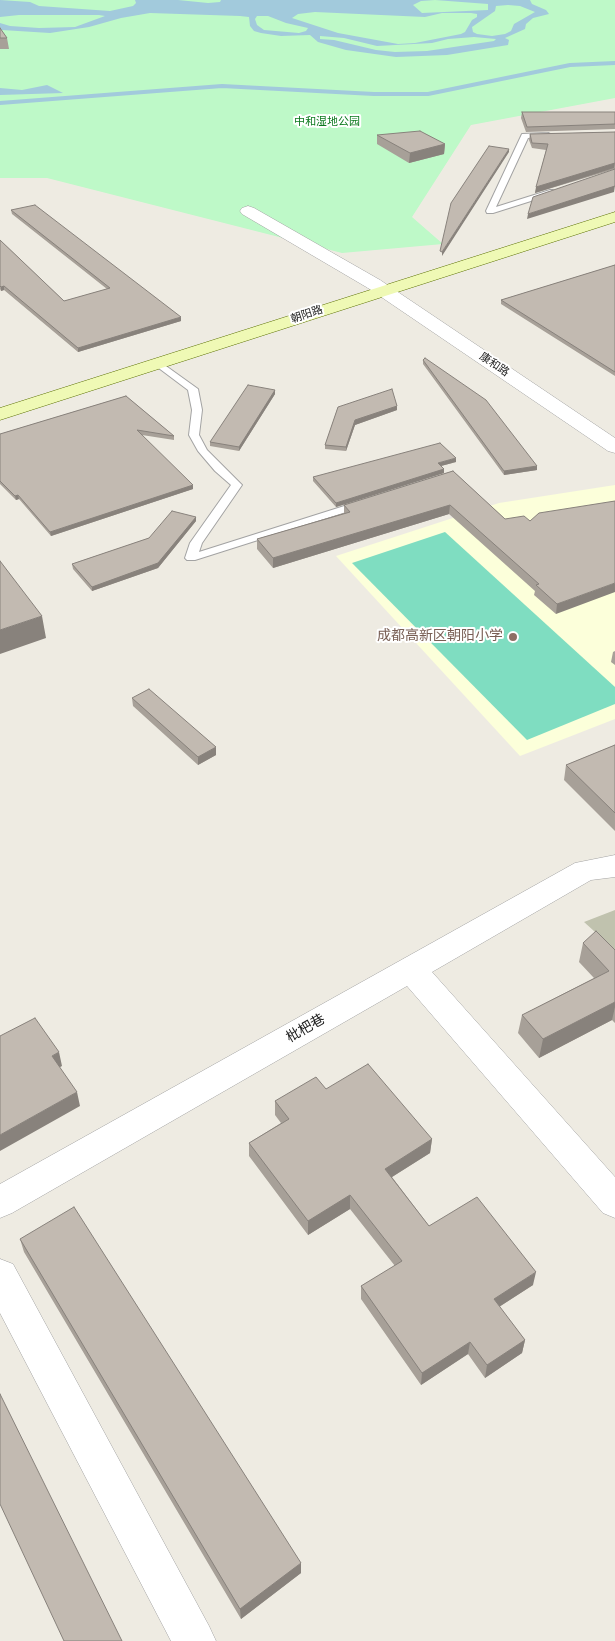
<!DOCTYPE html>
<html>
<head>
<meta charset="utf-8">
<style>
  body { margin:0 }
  canvas { display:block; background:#eeebe2 }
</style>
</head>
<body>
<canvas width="615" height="1641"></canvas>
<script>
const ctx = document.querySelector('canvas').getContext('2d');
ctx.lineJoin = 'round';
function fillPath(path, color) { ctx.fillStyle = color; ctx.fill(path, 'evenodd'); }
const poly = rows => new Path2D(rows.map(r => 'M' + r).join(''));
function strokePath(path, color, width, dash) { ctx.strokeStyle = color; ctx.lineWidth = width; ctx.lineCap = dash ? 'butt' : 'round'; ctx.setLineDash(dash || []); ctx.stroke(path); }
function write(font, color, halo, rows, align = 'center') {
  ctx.font = font + ' "Titillium Web","Noto Sans SC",sans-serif'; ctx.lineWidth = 4; ctx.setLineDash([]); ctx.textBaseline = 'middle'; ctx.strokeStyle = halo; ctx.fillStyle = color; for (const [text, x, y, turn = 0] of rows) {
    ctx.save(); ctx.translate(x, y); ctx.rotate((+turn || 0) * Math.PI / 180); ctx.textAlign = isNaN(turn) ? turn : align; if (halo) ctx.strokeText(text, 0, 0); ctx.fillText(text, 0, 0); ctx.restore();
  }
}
fillPath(poly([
  [615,485,615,719,520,756,336,556,499,503]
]), '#fcffda');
fillPath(poly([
  [615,910,615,950,584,922]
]), '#c0c2ae');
fillPath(poly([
  [0,0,615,0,615,98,471,125,412,217,443,244,342,253,47,178,0,178]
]), '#bef9c8');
fillPath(poly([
  [445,532,615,687,615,704,527,740,352,563]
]), '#7fddc1');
fillPath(poly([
  [0,0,30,2,39,6,110,11,133,6,136,3,135,0,178,0,208,3,220,2,221,0,530,0,532,4,546,10,549,14,533,18,526,24,525,29,505,38,509,40,508,45,447,55,396,57,346,50,318,42,310,35,281,36,261,33,254,31,250,26,249,17,240,16,150,13,121,18,89,27,50,33,2,30,0,29,0,23,10,26,39,28,75,27,105,16,99,15,19,15,0,17],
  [435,0,488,4,488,10,422,13,413,5,421,1],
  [508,5,520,6,535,12,514,24,511,31,505,34,492,36,477,34,473,32,472,27,495,11,496,6],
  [315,12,425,17,442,13,471,13,477,14,477,17,472,20,465,32,461,34,415,43,398,44,338,33,292,18,298,14],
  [257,16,268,16,286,23,308,28,306,31,299,33,264,30,257,25,255,19],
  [320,36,344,38,377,46,432,43,448,39,474,37,496,39,494,41,427,51,395,52,376,50,334,40,320,39],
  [47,85,63,93,0,95,0,88,22,90]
]), '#a2cadc');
strokePath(poly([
  [0,103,222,86,374,94,428,94,570,65,615,63]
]), '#a2cadc', 4);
const service = poly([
  [548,133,552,135,551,137,528,138,496,207,550,190,553,190,553,194,493,213,487,213,486,211,522,134,548,133],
  [159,361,198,389,202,410,199,435,207,450,242,485,202,543,199,552,357,502,365,502,366,504,365,506,195,560,187,560,185,558,190,543,231,485,215,471,198,451,189,435,192,410,188,390,156,366,156,362,159,361]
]);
const minor = poly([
  [248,206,254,208,380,280,383,284,380,288,374,289,368,288,242,214,240,211,242,208,248,206],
  [615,855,615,877,591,880,432,972,615,1177,615,1218,603,1213,407,986,12,1213,0,1218,0,1184,575,863,615,855],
  [0,1259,13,1264,209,1626,216,1641,171,1641,0,1313,0,1259]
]);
const tertiary = poly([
  [374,279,380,280,615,438,615,453,608,451,368,288,365,284,368,280,374,279]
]);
const secondary = poly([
  [615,212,615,222,0,420,0,408,615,212]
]);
strokePath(service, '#a3a3a3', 2);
strokePath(minor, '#a3a3a3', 1);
strokePath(tertiary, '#a3a3a3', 1);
strokePath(secondary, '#5c7105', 1);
fillPath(service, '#fff');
fillPath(minor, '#fff');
fillPath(tertiary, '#fff');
fillPath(secondary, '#eff9b5');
fillPath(poly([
  [0,28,7,38,9,49,0,49],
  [522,112,615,112,615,129,526,132,521,118],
  [615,132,615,169,535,193,546,150,532,148,529,140,530,134],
  [377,135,445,144,444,154,409,163,377,144],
  [11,210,181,321,78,352,4,290,1,291,0,289,0,240,64,301,107,289,12,214],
  [615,265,615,376,501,304,501,300],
  [423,360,537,466,537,470,504,475,423,364],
  [275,390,275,394,239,451,210,446,210,442],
  [126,396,174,436,174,440,142,435,193,489,51,536,19,499,16,500,0,484,0,434],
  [397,406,397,410,355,425,346,451,325,449,325,445,338,407],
  [456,462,441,466,444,469,444,473,336,507,313,481,313,477],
  [453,471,505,519,530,521,615,501,556,614,534,595,535,591,449,514,273,568,257,549,257,539,344,513,344,505],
  [196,517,196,521,158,568,92,591,73,569,72,564,149,538],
  [615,651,615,665,611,662,613,652],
  [132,698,216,755,198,765,133,706],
  [615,745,615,831,564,780,566,765],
  [583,943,615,950,615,1023,612,1020,539,1058,518,1033,522,1015,594,978,579,962],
  [326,1089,432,1139,430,1153,392,1177,429,1226,533,1285,499,1307,525,1340,522,1353,485,1378,468,1354,421,1385,361,1299,361,1286,395,1266,350,1209,308,1235,249,1156,249,1143,281,1123,275,1115,275,1101],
  [20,1239,301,1573,241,1619,24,1252]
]), '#a7a098');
fillPath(poly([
  [445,144,444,154,409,163,410,153],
  [509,149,509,152,442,256,442,252],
  [615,163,614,168,535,193,536,187],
  [615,185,614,192,527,219,528,214],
  [4,286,4,290,1,291,1,287],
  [181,317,181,321,78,352,78,348],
  [275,390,275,394,239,451,239,447],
  [397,406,397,410,355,425,346,451,346,447,355,420],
  [456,458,456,462,437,467,438,463],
  [537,466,537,470,504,475,504,471],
  [444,469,444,473,336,507,336,503],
  [193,485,193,489,51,536,50,532],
  [18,495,19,499,16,500,15,496],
  [450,505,449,514,273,568,273,558],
  [196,517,196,521,158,568,92,591,92,587],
  [615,583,615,592,556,614,557,604],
  [42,616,46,638,0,654,0,630],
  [216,747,216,755,198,765,198,757],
  [615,1002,615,1007,612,1020,539,1058,543,1039],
  [59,1052,62,1066,55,1070,52,1056],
  [77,1092,80,1106,0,1151,0,1135],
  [432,1139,430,1153,384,1182,385,1169],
  [350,1195,350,1209,308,1235,308,1221],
  [536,1272,533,1285,491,1312,494,1299],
  [525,1340,522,1353,485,1378,487,1365],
  [470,1342,468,1354,421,1385,422,1373],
  [301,1563,301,1573,241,1619,240,1609]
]), '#88827c');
const building = poly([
  [0,28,7,38,0,38,0,28],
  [522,112,615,112,615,124,527,127,522,112],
  [420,131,445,144,410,153,377,135,420,131],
  [615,132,615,163,536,187,548,144,532,143,530,134,615,132],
  [489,146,509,149,442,252,440,251,451,203,489,146],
  [615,169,615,186,528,214,533,197,615,169],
  [35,205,181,317,78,348,4,286,1,287,0,286,0,240,64,301,110,288,11,210,35,205],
  [615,265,615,372,501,300,615,265],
  [425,358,486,400,537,466,504,471,423,360,425,358],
  [248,385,275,390,239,447,210,442,248,385],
  [392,389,397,406,355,420,346,447,325,445,338,407,392,389],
  [126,396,174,436,137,430,193,485,50,532,18,495,15,496,0,481,0,434,126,396],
  [440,443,456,458,438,463,444,469,336,503,313,477,440,443],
  [453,471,505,519,524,516,530,521,539,513,615,501,615,583,557,604,536,585,539,584,450,505,273,558,257,539,350,512,344,505,453,471],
  [172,511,196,517,158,563,92,587,72,564,149,538,172,511],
  [0,561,42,616,0,630,0,561],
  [149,689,216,747,198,757,132,698,149,689],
  [615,745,615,813,566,765,615,745],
  [596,931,615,950,615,1002,543,1039,522,1015,609,971,583,943,596,931],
  [35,1018,59,1052,52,1056,77,1092,0,1135,0,1036,35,1018],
  [368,1064,432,1139,385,1169,429,1226,477,1197,536,1272,494,1299,525,1340,487,1365,470,1342,422,1373,361,1286,402,1261,350,1195,308,1221,249,1143,289,1119,275,1101,316,1077,326,1089,368,1064],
  [74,1207,301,1563,240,1609,20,1239,74,1207],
  [0,1394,122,1641,64,1641,0,1504,0,1394]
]);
fillPath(building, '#c2bab1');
strokePath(building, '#88827c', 1);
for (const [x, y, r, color] of [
  [513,637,5,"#8d6e63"]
]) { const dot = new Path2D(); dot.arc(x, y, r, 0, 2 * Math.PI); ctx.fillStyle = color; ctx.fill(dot); strokePath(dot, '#fff', 2); }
write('11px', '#0c791e', '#fff', [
  ["中和湿地公园",327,122]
]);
write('11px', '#1c1c1c', '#fff', [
  ["朝阳路",307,315,-18],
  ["康和路",494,365,34]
]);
write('14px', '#785e54', '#fff', [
  ["成都高新区朝阳小学",503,637]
], 'right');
write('14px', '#1c1c1c', '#fff', [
  ["枇杷巷",306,1029,-30]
]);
</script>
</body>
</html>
